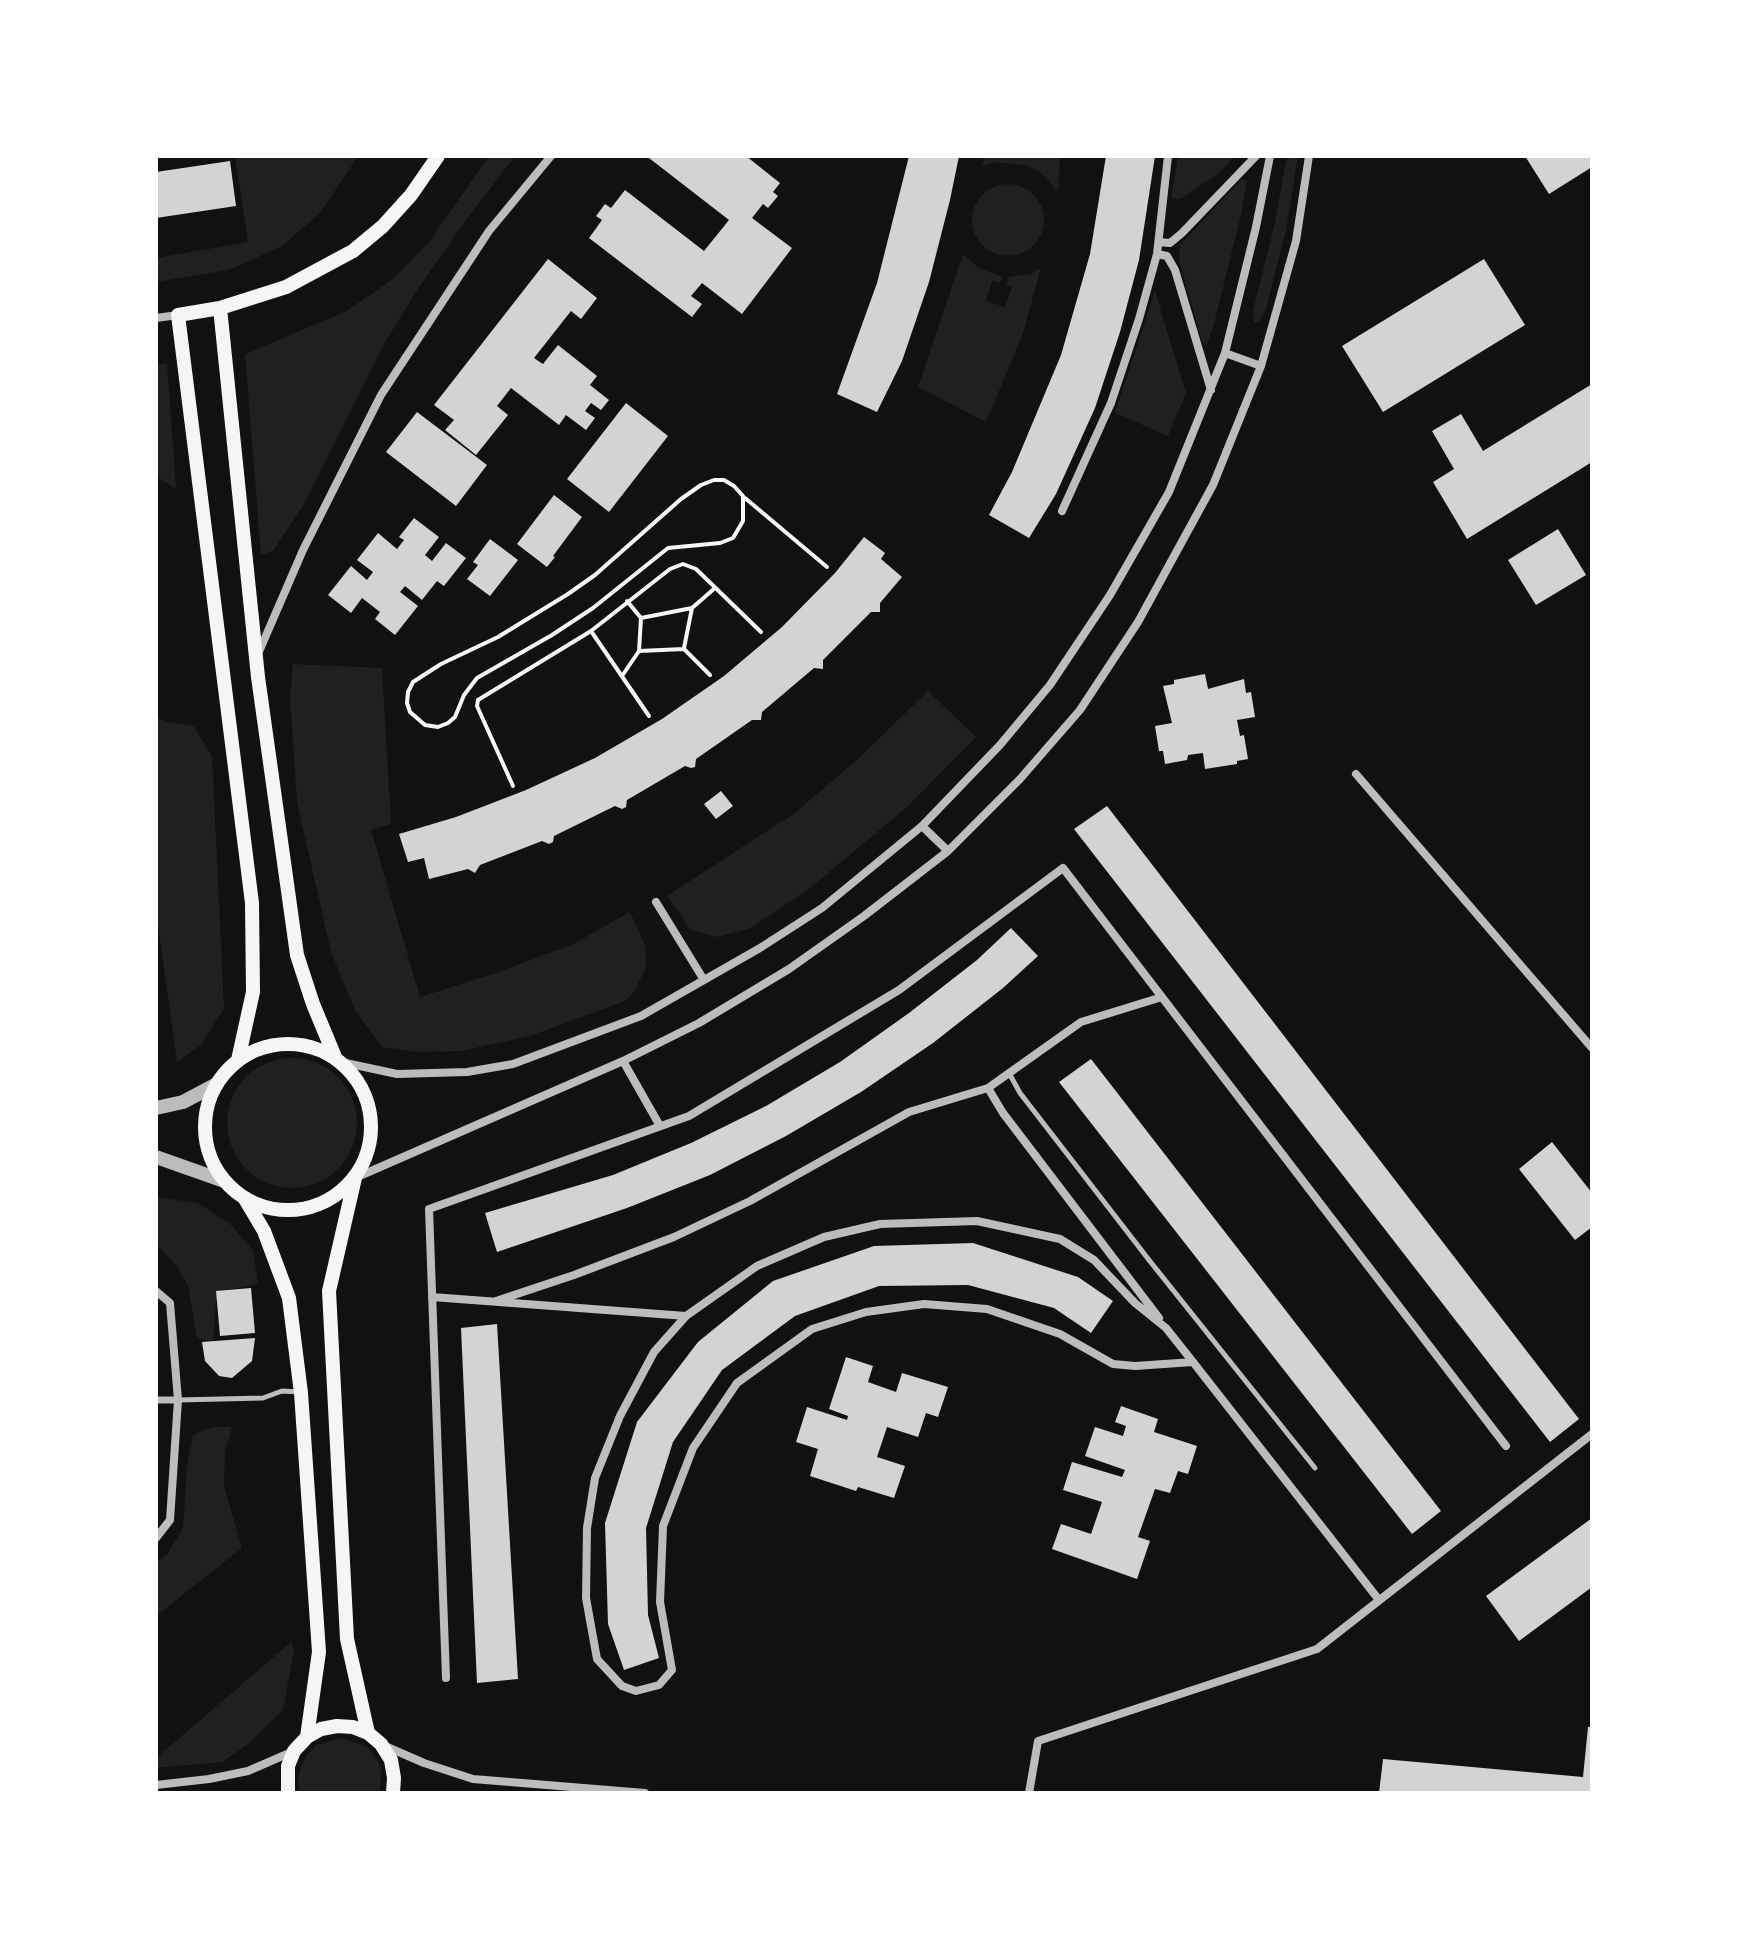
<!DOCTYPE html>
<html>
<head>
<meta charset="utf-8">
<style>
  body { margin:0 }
  #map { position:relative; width:1748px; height:1949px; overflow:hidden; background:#111; font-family:Poppins,sans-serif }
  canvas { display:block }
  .frame { position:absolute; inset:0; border:158px solid #fff; pointer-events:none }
</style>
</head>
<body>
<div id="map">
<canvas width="1748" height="1949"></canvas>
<div class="frame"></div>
</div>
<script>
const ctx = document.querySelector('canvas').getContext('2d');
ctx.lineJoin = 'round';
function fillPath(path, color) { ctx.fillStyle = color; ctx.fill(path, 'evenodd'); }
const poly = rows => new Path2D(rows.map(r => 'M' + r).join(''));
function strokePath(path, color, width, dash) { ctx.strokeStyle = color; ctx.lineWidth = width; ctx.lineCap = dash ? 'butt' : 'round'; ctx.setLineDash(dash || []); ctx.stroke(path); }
fillPath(poly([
  [235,156,358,156,321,212,282,246,229,270,156,282,156,258,248,242],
  [489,156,515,156,461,227,417,290,384,344,304,504,273,551,261,555,245,354,345,312,393,279,429,242],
  [984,156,1060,156,1058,191,1039,171,1025,165,994,162,982,166],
  [1178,156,1235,156,1219,173,1180,199,1171,198],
  [1287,156,1298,156,1286,230,1265,312,1258,323,1254,322,1253,311,1274,227],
  [1242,179,1247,180,1241,215,1214,324,1207,344,1203,344,1179,261,1180,245],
  '972 220a36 36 0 1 1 72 0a36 36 0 1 1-72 0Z',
  [963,254,979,268,1002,277,1000,283,992,281,986,301,1005,307,1012,287,1006,285,1009,277,1030,274,1041,268,1022,336,986,422,918,387],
  [1155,291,1186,393,1168,436,1115,413],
  [167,363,176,489,156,476,156,365],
  [293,664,382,668,391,824,371,830,420,997,496,973,573,944,630,912,645,945,646,967,635,991,625,1001,530,1036,461,1051,417,1052,382,1047,355,1010,331,952,297,802,290,698],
  [928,691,976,737,907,807,809,889,749,929,716,937,691,930,667,896,795,813,858,759],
  [156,717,168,722,193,726,212,756,224,1008,201,1045,177,1062,156,911],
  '227 1123a65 65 0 1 1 130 0a65 65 0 1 1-130 0Z',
  [156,1197,198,1203,230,1224,253,1250,258,1284,217,1292,213,1341,197,1339,188,1285,177,1266,156,1244],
  [213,1427,232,1427,225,1451,224,1487,242,1548,156,1616,156,1562,166,1556,183,1528,187,1466,193,1435],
  [291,1642,294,1650,283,1710,248,1744,222,1762,156,1768,156,1758],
  [341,1738,366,1746,375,1756,381,1768,380,1793,300,1793,298,1779,301,1766,307,1755,316,1745]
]), '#202020');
fillPath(poly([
  [651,156,746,156,780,183,773,192,778,196,768,208,763,204,752,218,792,248,742,314,702,283,691,296,702,304,692,317,589,238,602,220,596,216,605,204,611,208,625,190,704,251,729,220,649,158],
  [909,156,959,156,950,200,929,282,902,361,877,412,837,394,877,283],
  [1106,156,1155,156,1139,260,1120,332,1095,408,1056,494,1029,538,989,515,1012,472,1061,355,1090,254],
  [1525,156,1592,156,1592,167,1549,194],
  [230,161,236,206,156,218,156,172],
  [548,259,597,298,581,319,571,311,534,358,543,364,558,345,597,376,590,385,609,400,601,410,591,403,585,411,595,418,586,430,566,415,559,425,511,388,497,406,508,415,476,455,445,430,454,420,434,405],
  [1484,259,1525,325,1383,412,1342,346],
  [1592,384,1592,462,1467,539,1433,482,1454,469,1432,431,1461,414,1483,451],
  [626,403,668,436,609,512,567,479],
  [417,412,487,465,456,506,386,452],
  [554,495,582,517,553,556,555,557,547,567,517,544],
  [414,518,439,537,425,555,432,561,446,543,466,558,444,586,437,581,422,600,405,586,400,592,418,606,395,635,375,619,380,612,362,598,351,613,328,595,351,566,367,580,373,572,357,560,378,533,397,549,404,540,399,537],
  [1558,529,1586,575,1536,605,1508,560],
  [864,537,885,553,881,559,902,577,880,603,880,612,871,612,823,660,823,669,814,668,762,712,761,720,752,720,696,759,695,767,691,768,685,766,627,800,626,807,622,809,615,806,554,836,553,842,549,844,542,841,480,865,475,873,468,869,429,879,424,858,408,862,399,834,456,817,526,790,595,758,662,719,724,676,782,627,835,573],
  [490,539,518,560,490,596,467,579,478,565,473,562],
  [1205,674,1208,689,1244,679,1246,693,1251,692,1255,717,1237,720,1240,736,1244,735,1248,759,1237,761,1237,764,1205,769,1203,753,1188,755,1187,760,1165,764,1163,751,1159,751,1155,726,1172,723,1163,686,1174,684,1174,680],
  [721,791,733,806,716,819,704,804],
  [1107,806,1579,1419,1550,1442,1074,829],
  [1011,928,1038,956,1003,988,933,1043,861,1092,786,1136,710,1175,627,1208,497,1252,485,1213,613,1175,691,1143,766,1106,840,1062,909,1013,977,960],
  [1091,1059,1441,1511,1412,1534,1059,1082],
  [1552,1142,1592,1193,1592,1227,1575,1240,1519,1169],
  [973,1243,1078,1277,1113,1301,1091,1333,1054,1308,968,1285,879,1286,795,1316,722,1370,673,1442,646,1528,648,1615,659,1658,624,1670,608,1624,605,1523,637,1422,698,1342,773,1281,874,1246],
  [251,1288,255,1333,220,1336,216,1291],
  [497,1324,518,1679,477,1683,461,1328],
  [255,1338,252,1361,232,1378,219,1376,205,1361,202,1342],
  [846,1357,873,1366,868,1382,896,1392,902,1373,948,1387,938,1417,926,1413,918,1437,887,1427,877,1457,905,1466,894,1498,858,1487,856,1491,810,1476,818,1449,796,1442,807,1407,847,1420,848,1416,829,1409],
  [1121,1406,1158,1419,1154,1432,1197,1446,1188,1474,1178,1471,1170,1493,1155,1489,1138,1537,1150,1541,1137,1579,1052,1549,1061,1524,1091,1534,1102,1502,1063,1490,1072,1462,1122,1477,1125,1470,1085,1456,1095,1427,1123,1436,1126,1426,1115,1422],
  [1592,1518,1592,1587,1519,1641,1486,1596],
  [1588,1727,1592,1727,1592,1793,1379,1793,1383,1759,1583,1777]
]), '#d3d3d3');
strokePath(poly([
  [714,480,724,480,734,486,743,496,743,521,733,538,720,543,668,548,593,608,552,635,477,678,464,695,455,717,448,723,438,727,425,725,410,712,407,703,408,692,413,682,441,664,498,637,568,594,595,575,681,499,701,485,714,480],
  [745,498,827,567],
  [627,601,641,618,639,651],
  [641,618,692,608,715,588],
  [591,631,649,716],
  [684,648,692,608],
  [622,676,639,651,684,649,710,675],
  [513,786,477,706,478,700,591,631,670,569,683,564,696,569,761,632]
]), '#f5f5f5', 4);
strokePath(poly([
  [1009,1073,1020,1093,1149,1260,1315,1468],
  [178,1400,263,1398,282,1391,300,1392]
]), '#bcbcbc', 5);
strokePath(poly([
  [156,1400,178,1400]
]), '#bcbcbc', 7);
strokePath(poly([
  [1159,242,1170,243,1182,233,1256,156],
  [1157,254,1167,256,1175,270,1211,390],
  [156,318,178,315],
  [1225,353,1261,366],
  [1062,511,1111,403,1139,319,1157,254,1168,156],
  [258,654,303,550,381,395,489,231,551,156],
  [1356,774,1592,1048],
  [922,826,948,851],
  [656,902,704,980],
  [623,1061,660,1126],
  [341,1062,397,1074,467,1072,513,1064,641,1016,760,948,822,908,922,826,1000,745,1050,685,1110,595,1169,492,1225,353,1256,227,1270,156],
  [988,1088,1003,1113,1159,1318],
  [355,1178,623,1061,699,1023,789,969,864,916,948,851,1020,779,1080,710,1138,622,1213,485,1261,366,1296,241,1309,156],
  [156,1291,170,1303,178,1400,170,1520,156,1538],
  [432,1297,686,1316],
  [496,1301,574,1275,674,1237,750,1201,909,1112,988,1088,1081,1022,1162,997],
  [1193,1362,1135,1366,1113,1364,1060,1334,987,1309,924,1304,866,1312,812,1329,737,1383,693,1448,663,1526,660,1602,672,1670,659,1685,636,1691,622,1686,597,1659,586,1598,587,1528,595,1478,620,1416,654,1352,686,1316,757,1266,824,1237,880,1224,977,1221,1060,1239,1094,1260,1135,1303,1166,1328,1193,1362,1379,1600],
  [446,1678,429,1209,689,1116,899,990,1063,868,1506,1446],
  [385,1746,424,1763,473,1779,645,1793],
  [156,1785,209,1779,248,1771,294,1751],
  [1029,1793,1038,1741,1317,1649,1592,1434]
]), '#bcbcbc', 8);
strokePath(poly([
  [156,1108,183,1102,217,1084],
  [156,1157,224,1181]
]), '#bcbcbc', 14);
strokePath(poly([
  [220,308,258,677,297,955,313,1004,335,1057],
  '205 1127a83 83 0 1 1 166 0a83 83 0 1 1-166 0Z',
  [238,1060,253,992,252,903,178,315,220,308,286,287,353,251,383,226,411,195,438,156],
  [355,1178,329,1291,347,1639,368,1733],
  [245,1199,264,1231,289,1298,301,1393,319,1652,307,1737],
  [288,1793,288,1766,294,1751,307,1737,321,1729,337,1726,353,1727,368,1733,381,1744,391,1760,394,1778,393,1793]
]), '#f5f5f5', 14);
</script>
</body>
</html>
